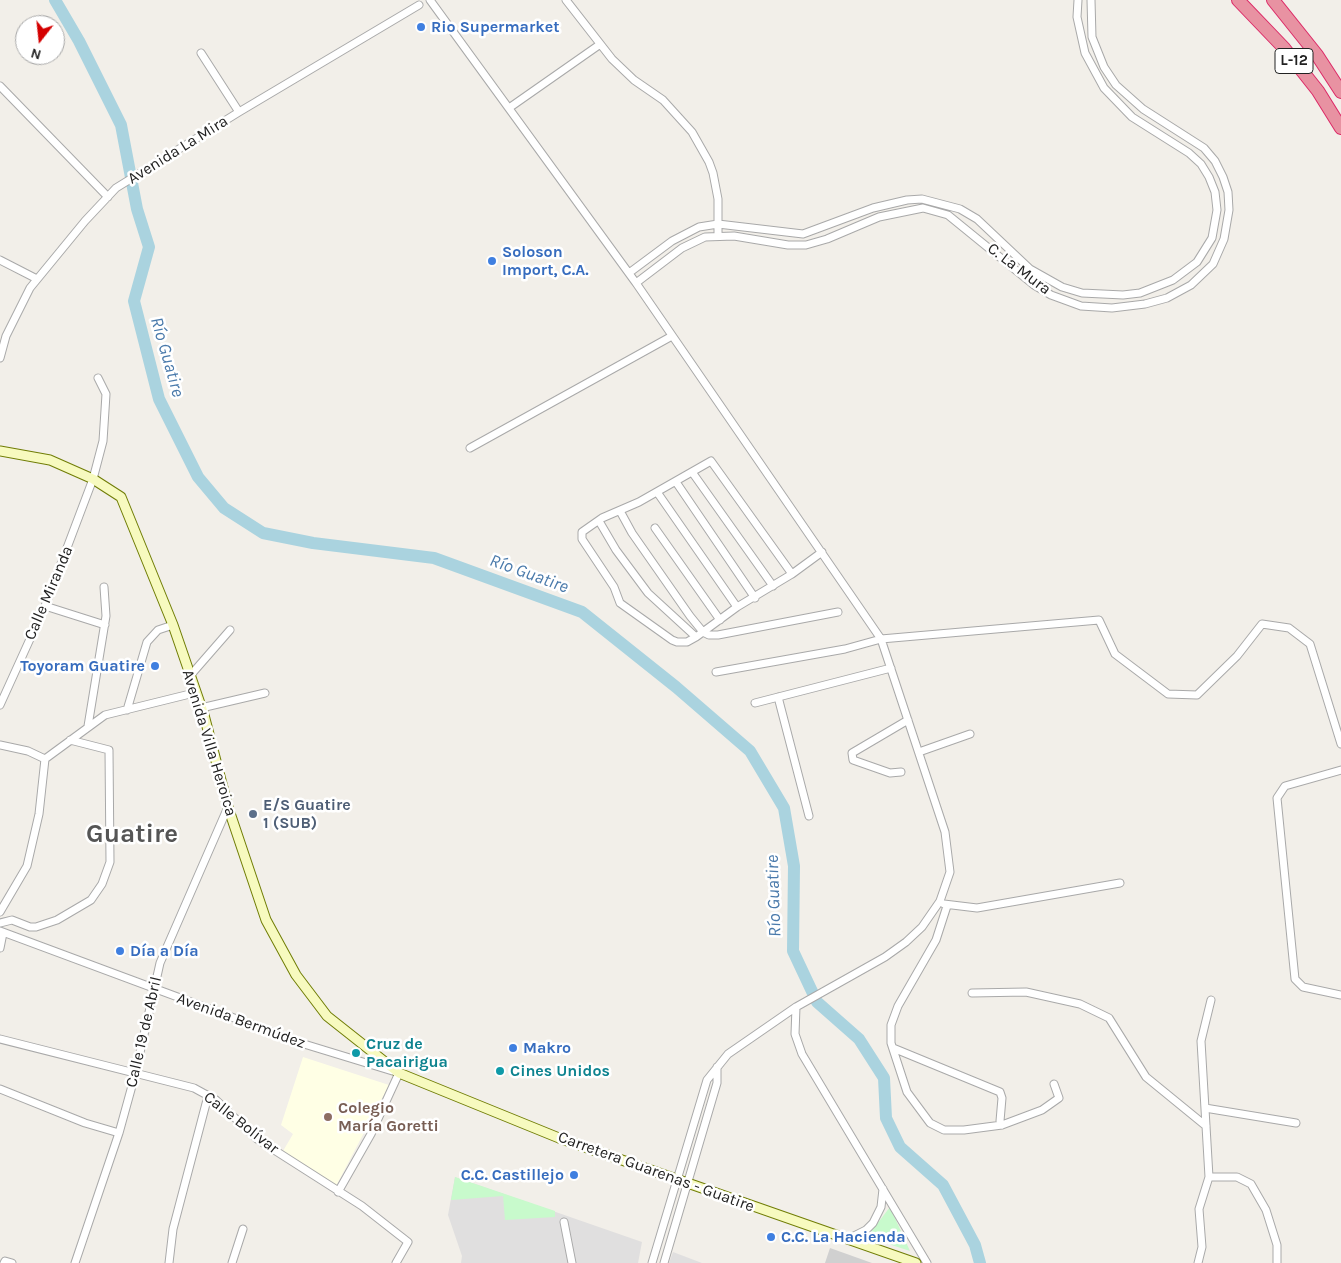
<!DOCTYPE html>
<html>
<head>
<meta charset="utf-8">
<style>
  body { margin:0 }
  #map { position:relative; width:1341px; height:1263px; overflow:hidden; background:#f2efe9; font-family:Karla,sans-serif }
  canvas { display:block }
  .north { position:absolute; left:15px; top:15px; width:50px; height:50px; box-sizing:border-box; background:#fff; border:1px solid #a7a7a7; border-radius:50%; rotate:196deg; font-size:14px; font-weight:700; line-height:20px; text-align:center; color:#222 }
  .north::after { content:''; display:block; margin:auto; width:18px; height:22px; background:#d40000; clip-path:polygon(50% 0,100% 100%,50% 72%,0 100%) }
</style>
</head>
<body>
<div id="map">
<canvas width="1341" height="1263"></canvas>
<div class="north">N</div>
</div>
<script>
const ctx = document.querySelector('canvas').getContext('2d');
ctx.lineJoin = 'round';
function fillPath(path, color) { ctx.fillStyle = color; ctx.fill(path, 'evenodd'); }
const poly = rows => new Path2D(rows.map(r => 'M' + r).join(''));
function strokePath(path, color, width, dash) { ctx.strokeStyle = color; ctx.lineWidth = width; ctx.lineCap = dash ? 'butt' : 'round'; ctx.setLineDash(dash || []); ctx.stroke(path); }
function write(font, color, halo, rows, align = 'center') {
  ctx.font = font + ' Karla,sans-serif'; ctx.lineWidth = 5; ctx.setLineDash([]); ctx.textBaseline = 'middle'; ctx.strokeStyle = halo; ctx.fillStyle = color; for (const [text, x, y, turn = 0] of rows) {
    ctx.save(); ctx.translate(x, y); ctx.rotate((+turn || 0) * Math.PI / 180); ctx.textAlign = isNaN(turn) ? turn : align; if (halo) ctx.strokeText(text, 0, 0); ctx.fillText(text, 0, 0); ctx.restore();
  }
}
fillPath(poly([
  [455,1177,642,1242,638,1263,461,1263,462,1256,448,1215],
  [673,1252,702,1263,669,1263]
]), '#e0dfdf');
fillPath(poly([
  [303,1057,389,1085,336,1186,283,1151,293,1134,281,1125]
]), '#ffffe5');
fillPath(poly([
  [830,1248,872,1263,825,1263]
]), '#d0d0d0');
fillPath(poly([
  [455,1177,555,1211,555,1217,505,1220,503,1196,451,1200],
  [890,1207,910,1251,867,1237]
]), '#c8facc');
strokePath(poly([
  [55,0,79,41,121,125,137,209,149,247,134,301,159,399,198,477,224,508,263,533,313,543,434,558,582,612,676,687,750,751,784,808,794,866,793,951,817,1002,859,1039,884,1078,886,1118,900,1147,943,1185,975,1245,980,1263]
]), '#aad3df', 12);
const street = poly([
  [430,0,636,283,881,639,945,832,950,872,940,901,922,927,906,942,885,957,796,1007,728,1054,707,1080,652,1263],
  [566,0,612,59,634,80,663,100,692,132,709,162,713,173,718,199,718,235],
  [201,53,239,112],
  [0,86,108,197],
  [509,108,599,45],
  [0,260,37,279],
  [629,273,672,241,699,227,718,224,803,234,873,208,907,200,922,199,960,209,977,219,1030,269,1062,287,1082,293,1123,295,1140,293,1173,280,1197,262,1212,238,1217,210,1215,192,1209,177,1201,164,1189,153,1132,117,1104,88,1085,53,1077,17,1078,0],
  [636,283,682,248,705,237,734,236,788,245,806,245,827,239,879,217,923,208,948,215,1034,285,1051,295,1081,306,1112,308,1145,304,1167,298,1191,285,1213,264,1224,239,1229,210,1228,192,1223,177,1215,161,1204,148,1143,109,1116,85,1104,67,1092,37,1091,0],
  [0,358,6,336,30,288,85,221,116,188,239,112,419,5],
  [470,448,672,336],
  [692,472,773,586],
  [676,482,755,598],
  [657,492,737,607],
  [620,511,632,533,690,616,703,632,709,635,718,635,838,612],
  [599,521,616,550,648,593,696,637],
  [655,528,720,620],
  [792,574,711,461,639,502,602,518,582,532,582,539,614,587,620,603,672,640,677,642,687,642,696,637,737,607,792,574,822,552],
  [45,606,105,625],
  [716,672,845,649,881,639,1099,620,1115,654,1168,694,1197,695,1237,656,1262,624,1289,628,1310,644,1341,744],
  [189,677,230,630],
  [778,697,809,816],
  [755,703,891,668],
  [0,705,45,606,93,479,103,441,105,410,106,394,98,378],
  [201,708,265,693],
  [127,710,147,642,158,630,173,625],
  [88,726,106,616,104,587],
  [0,745,28,751,45,759],
  [919,752,970,734],
  [45,759,105,715,194,693],
  [1341,770,1285,786,1277,798,1295,979,1303,987,1341,995],
  [901,772,890,773,853,760,852,753,908,720],
  [944,904,977,908,1120,883],
  [947,906,936,940,898,1006,891,1025,891,1043,907,1092,930,1123,944,1130,964,1130,1002,1125,1042,1110,1059,1098,1054,1084],
  [0,912,27,866,39,814,45,759],
  [0,923,12,920,30,927,36,927,57,920,91,900,102,884,110,862,109,750,70,740],
  [0,931,304,1044,399,1073,371,1134,338,1192],
  [0,948,3,933],
  [972,993,1026,992,1080,1004,1109,1018,1146,1077,1206,1126],
  [796,1007,795,1034,802,1054,927,1263],
  [0,1039,194,1088,216,1100,257,1139,362,1206,408,1242,396,1263],
  [893,1048,1000,1092,1002,1098,1000,1121,1002,1125],
  [0,1089,85,1123,119,1133],
  [1205,1108,1296,1123],
  [1209,1177,1237,1177,1251,1184,1266,1210,1277,1245,1277,1263],
  [564,1222,572,1263],
  [848,1239,866,1230,873,1223,881,1207,883,1189],
  [4,1263,5,1261,12,1263],
  [75,1263,119,1133,135,1075,160,963,228,807],
  [169,1263,173,1229,208,1096],
  [232,1263,243,1229],
  [664,1263,717,1083,717,1067],
  [1198,1263,1202,1247,1199,1209,1209,1177,1201,1041,1211,1000]
]);
const secondary = poly([
  [0,451,50,460,93,479,121,497,173,625,204,715,228,807,266,920,296,975,327,1016,399,1073,559,1138,916,1263]
]);
const highway = poly([
  [1238,0,1284,48,1318,91,1341,128],
  [1273,0,1317,55,1341,92]
]);
strokePath(street, '#a9a9a9', 9);
strokePath(secondary, '#707d05', 11);
strokePath(highway, '#dc2a67', 14);
strokePath(street, '#fff', 7);
strokePath(secondary, '#f7fabf', 9);
strokePath(highway, '#e892a2', 12);
for (const [x, y, r, color] of [
  [421,27,5,"#3f7fe0"],
  [492,261,5,"#3f7fe0"],
  [155,666,5,"#3f7fe0"],
  [253,814,5,"#5c6f8a"],
  [120,951,5,"#3f7fe0"],
  [513,1048,5,"#3f7fe0"],
  [356,1053,5,"#0f9aa8"],
  [500,1071,5,"#0f9aa8"],
  [328,1117,5,"#8d6e63"],
  [574,1175,5,"#3f7fe0"],
  [771,1237,5,"#3f7fe0"]
]) { const dot = new Path2D(); dot.arc(x, y, r, 0, 2 * Math.PI); ctx.fillStyle = color; ctx.fill(dot); strokePath(dot, '#fff', 2); }
for (const [x, y, w] of [
  [1294,61,38]
]) { const box = new Path2D(); box.roundRect(x - w / 2, y - 12.5, w, 25, 4); ctx.fillStyle = '#fff'; ctx.fill(box); strokePath(box, '#222', 1); }
write('bold 15px', '#222', null, [
  ["L-12",1294,61]
]);
write('bold 16px', '#366cbe', '#fff', [
  ["Rio Supermarket",431,27],
  ["Soloson",502,252],
  ["Import, C.A.",502,270],
  ["Toyoram Guatire",145,666,"right"],
  ["Día a Día",130,951],
  ["Makro",523,1048],
  ["C.C. Castillejo",564,1175,"right"],
  ["C.C. La Hacienda",781,1237]
], 'left');
write('16px', '#222', '#fff', [
  ["Avenida La Mira",178,150,-32],
  ["C. La Mura",1019,269,37],
  ["Calle Miranda",49,593,-67],
  ["Avenida Villa Heroica",209,743,73],
  ["Avenida Bermúdez",241,1021,20],
  ["Calle 19 de Abril",144,1032,-77],
  ["Calle Bolívar",241,1123,38],
  ["Carretera Guarenas - Guatire",656,1172,20]
]);
write('bold 16px', '#4e5e75', '#fff', [
  ["E/S Guatire",263,805],
  ["1 (SUB)",263,823]
], 'left');
write('bold 16px', '#0d838f', '#fff', [
  ["Cruz de",366,1044],
  ["Pacairigua",366,1062],
  ["Cines Unidos",510,1071]
], 'left');
write('bold 16px', '#785e54', '#fff', [
  ["Colegio",338,1108],
  ["María Goretti",338,1126]
], 'left');
write('italic 18px', '#4a7aab', '#fff', [
  ["Río Guatire",167,357,74],
  ["Río Guatire",529,574,20],
  ["Río Guatire",774,896,-92]
]);
write('bold 26px', '#555', '#fff', [
  ["Guatire",132,835]
]);
</script>
</body>
</html>
